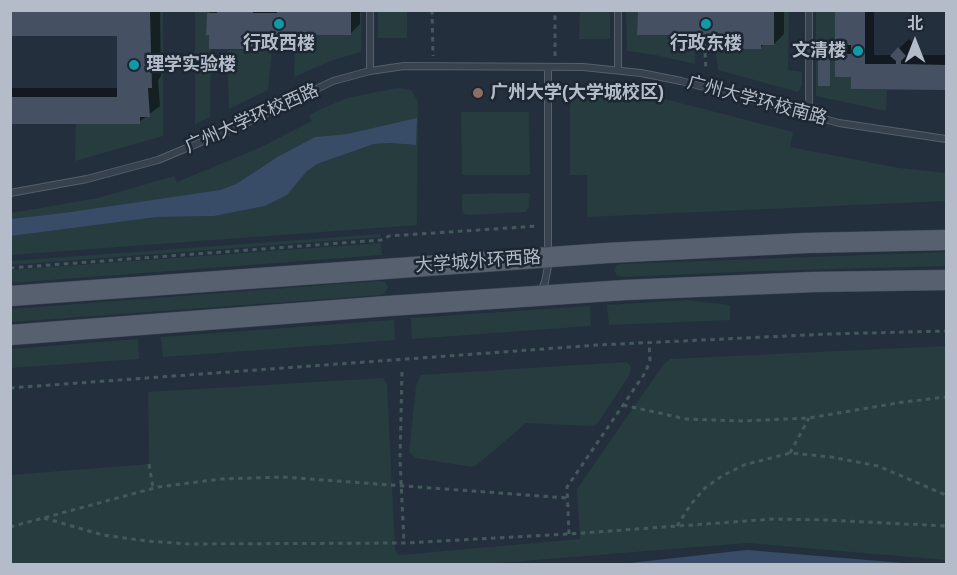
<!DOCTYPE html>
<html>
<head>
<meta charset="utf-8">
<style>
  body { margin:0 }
  #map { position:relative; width:957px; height:575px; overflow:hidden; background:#242f3e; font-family:Arial,"Noto Sans SC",sans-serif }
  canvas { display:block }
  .frame { position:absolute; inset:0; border:12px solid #b4bcc9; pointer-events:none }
  .north { position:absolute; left:885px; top:12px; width:60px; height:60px; -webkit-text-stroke:4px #1d2633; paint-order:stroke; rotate:0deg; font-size:16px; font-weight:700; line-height:24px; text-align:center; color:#b4bcc9 }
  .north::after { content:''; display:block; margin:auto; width:21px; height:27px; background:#b4bcc9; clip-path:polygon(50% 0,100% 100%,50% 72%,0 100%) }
</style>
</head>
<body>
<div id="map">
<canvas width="957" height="575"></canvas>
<div class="frame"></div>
<div class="north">北</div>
</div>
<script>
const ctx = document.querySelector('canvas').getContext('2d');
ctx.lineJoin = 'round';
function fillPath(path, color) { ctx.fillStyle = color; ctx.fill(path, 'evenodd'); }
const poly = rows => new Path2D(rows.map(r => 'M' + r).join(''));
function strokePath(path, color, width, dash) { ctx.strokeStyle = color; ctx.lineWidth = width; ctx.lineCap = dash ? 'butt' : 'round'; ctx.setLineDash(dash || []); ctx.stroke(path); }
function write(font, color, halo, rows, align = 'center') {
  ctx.font = font + ' Arial,"Noto Sans SC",sans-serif'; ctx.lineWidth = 5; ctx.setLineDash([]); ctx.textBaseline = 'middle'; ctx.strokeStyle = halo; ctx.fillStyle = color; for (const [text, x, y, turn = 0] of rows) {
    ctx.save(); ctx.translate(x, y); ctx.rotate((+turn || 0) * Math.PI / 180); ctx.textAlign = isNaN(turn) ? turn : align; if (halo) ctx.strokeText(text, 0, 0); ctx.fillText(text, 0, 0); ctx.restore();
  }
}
fillPath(poly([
  [150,11,163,11,163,58,152,58],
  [195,11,217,11,217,13,207,14,206,34,209,35,211,49,210,117,195,124],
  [378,11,407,11,407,38,378,38],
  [580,11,610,11,610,39,579,39],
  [626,11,638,11,637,34,695,35,695,64,655,55,627,51],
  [774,11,789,11,788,70,802,72,802,85,798,92,718,70,715,49,760,49,761,45,774,45],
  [816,11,835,11,835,45,816,45],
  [351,13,362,13,361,52,333,60,294,77,295,35,350,35],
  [227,50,272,50,268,90,229,109],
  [835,54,835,77,851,77,851,89,887,90,886,111,816,96,816,55],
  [152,72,163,72,163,136,75,161,76,124,150,117,148,88,152,87],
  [397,88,411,90,418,101,417,225,11,255,11,236,156,217,214,216,265,206,287,195,307,171,317,164,374,144,390,143,416,145,416,119,347,134,315,137,279,156,236,184,220,190,70,212,11,219,11,213,98,198,174,176,177,182,259,148,312,121,309,115,321,109,347,98],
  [594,88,657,97,793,132,790,147,899,168,946,173,946,201,587,217,587,175,570,175,570,107,571,99,576,93,583,89],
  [461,112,529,112,530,175,462,175],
  [530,193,529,207,526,212,469,215,464,214,462,211,462,194],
  [381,234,381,237,11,265,11,261],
  [381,243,382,255,11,283,11,270],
  [946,252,946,266,761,271,625,277,617,276,614,270,617,265,621,264],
  [378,281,385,282,388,287,385,293,381,295,11,322,11,309],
  [686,300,730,305,730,320,609,325,607,305],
  [590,306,591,326,412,339,411,318],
  [394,320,395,340,163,357,161,337],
  [138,339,139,359,11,368,11,349],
  [946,346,946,560,747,543,486,564,11,564,11,471,11,475,149,464,148,392,383,378,387,384,395,550,397,554,400,555,580,539,577,489,663,365,670,359],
  [626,362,631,366,630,374,597,424,593,426,526,423,478,464,472,467,416,458,409,452,416,386,421,375]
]), '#263c3f');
fillPath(poly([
  [417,118,416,145,390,143,374,144,317,164,307,171,287,195,265,206,214,216,157,217,11,236,11,219,70,212,220,190,236,184,279,156,315,137,347,134],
  [747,550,915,564,621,564]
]), '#394c67');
fillPath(poly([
  [10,10,160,10,161,76,158,80,160,106,139,122,10,122,10,88,118,88,118,35],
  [212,10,360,10,360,24,350,34,282,34,282,37,272,47,208,14],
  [639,10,784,10,784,34,774,44,764,44,760,48],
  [837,10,874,10,874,55,892,55,909,39,915,45,910,50,910,55,946,55,946,88,852,87,852,76,836,55,848,43]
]), '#0007');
fillPath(poly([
  [10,10,150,10,152,88,148,88,150,117,140,117,140,124,10,124,10,97,117,97,117,36,10,36],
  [217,10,253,10,253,13,277,13,277,10,351,10,351,35,274,35,273,49,209,49,209,35,206,35,207,13,217,13],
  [638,10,774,10,774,45,761,45,761,49,715,49,713,35,637,35],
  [835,10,865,10,865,64,896,64,896,61,890,56,898,47,906,56,901,61,901,64,946,65,946,90,851,89,851,77,835,77,835,54,851,54,851,45,835,45],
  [818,58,830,58,830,86,818,86]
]), '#455162');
const service = poly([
  [618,70,618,10],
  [370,71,370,10],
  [809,116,809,10],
  [10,193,87,179,158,160,244,124,333,81,370,71,404,66,583,67,641,73,681,81,839,123,946,139],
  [540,293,545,282,548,266,548,67]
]);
const primary = poly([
  [10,296,607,253,806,243,946,240],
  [10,335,388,306,625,290,813,282,946,280]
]);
strokePath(service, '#565f6c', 8);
strokePath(primary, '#414a57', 21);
strokePath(poly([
  [432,10,433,56],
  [704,35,706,70],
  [555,56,555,10],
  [10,268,381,240,389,236,538,226],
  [402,372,400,459,404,543],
  [10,388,598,345,828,334,946,331],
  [623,405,686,419,740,421,809,418,904,402,946,397],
  [790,453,809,418],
  [149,464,153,488],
  [44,518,103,535,147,541,189,544,404,543,569,534,773,519,826,520,946,526],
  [677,526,691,504,705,488,722,476,744,465,790,453,831,457,878,466,946,495],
  [10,527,158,487,221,479,283,477,567,498],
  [569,534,567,487,645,373,650,361,649,342]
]), '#44595c', 3, [4.5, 4.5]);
strokePath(service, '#38414e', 6);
strokePath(primary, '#56606e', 20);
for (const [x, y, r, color] of [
  [279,24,6,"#0f9aa8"],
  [706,24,6,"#0f9aa8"],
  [858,51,6,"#0f9aa8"],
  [134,65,6,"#0f9aa8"],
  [478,93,6,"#8d6e63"]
]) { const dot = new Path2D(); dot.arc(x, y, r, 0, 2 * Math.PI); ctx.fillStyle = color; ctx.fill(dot); strokePath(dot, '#1d2633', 2); }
write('bold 18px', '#b4bcc9', '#1d2633', [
  ["行政西楼",279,44],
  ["行政东楼",706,44],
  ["文清楼",846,51,"right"],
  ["理学实验楼",146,65,"left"],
  ["广州大学(大学城校区)",490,93,"left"]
]);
write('18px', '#b4bcc9', '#1d2633', [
  ["广州大学环校南路",757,101,15],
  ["广州大学环校西路",252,119,-24],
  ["大学城外环西路",478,262,-4]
]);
</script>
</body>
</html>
